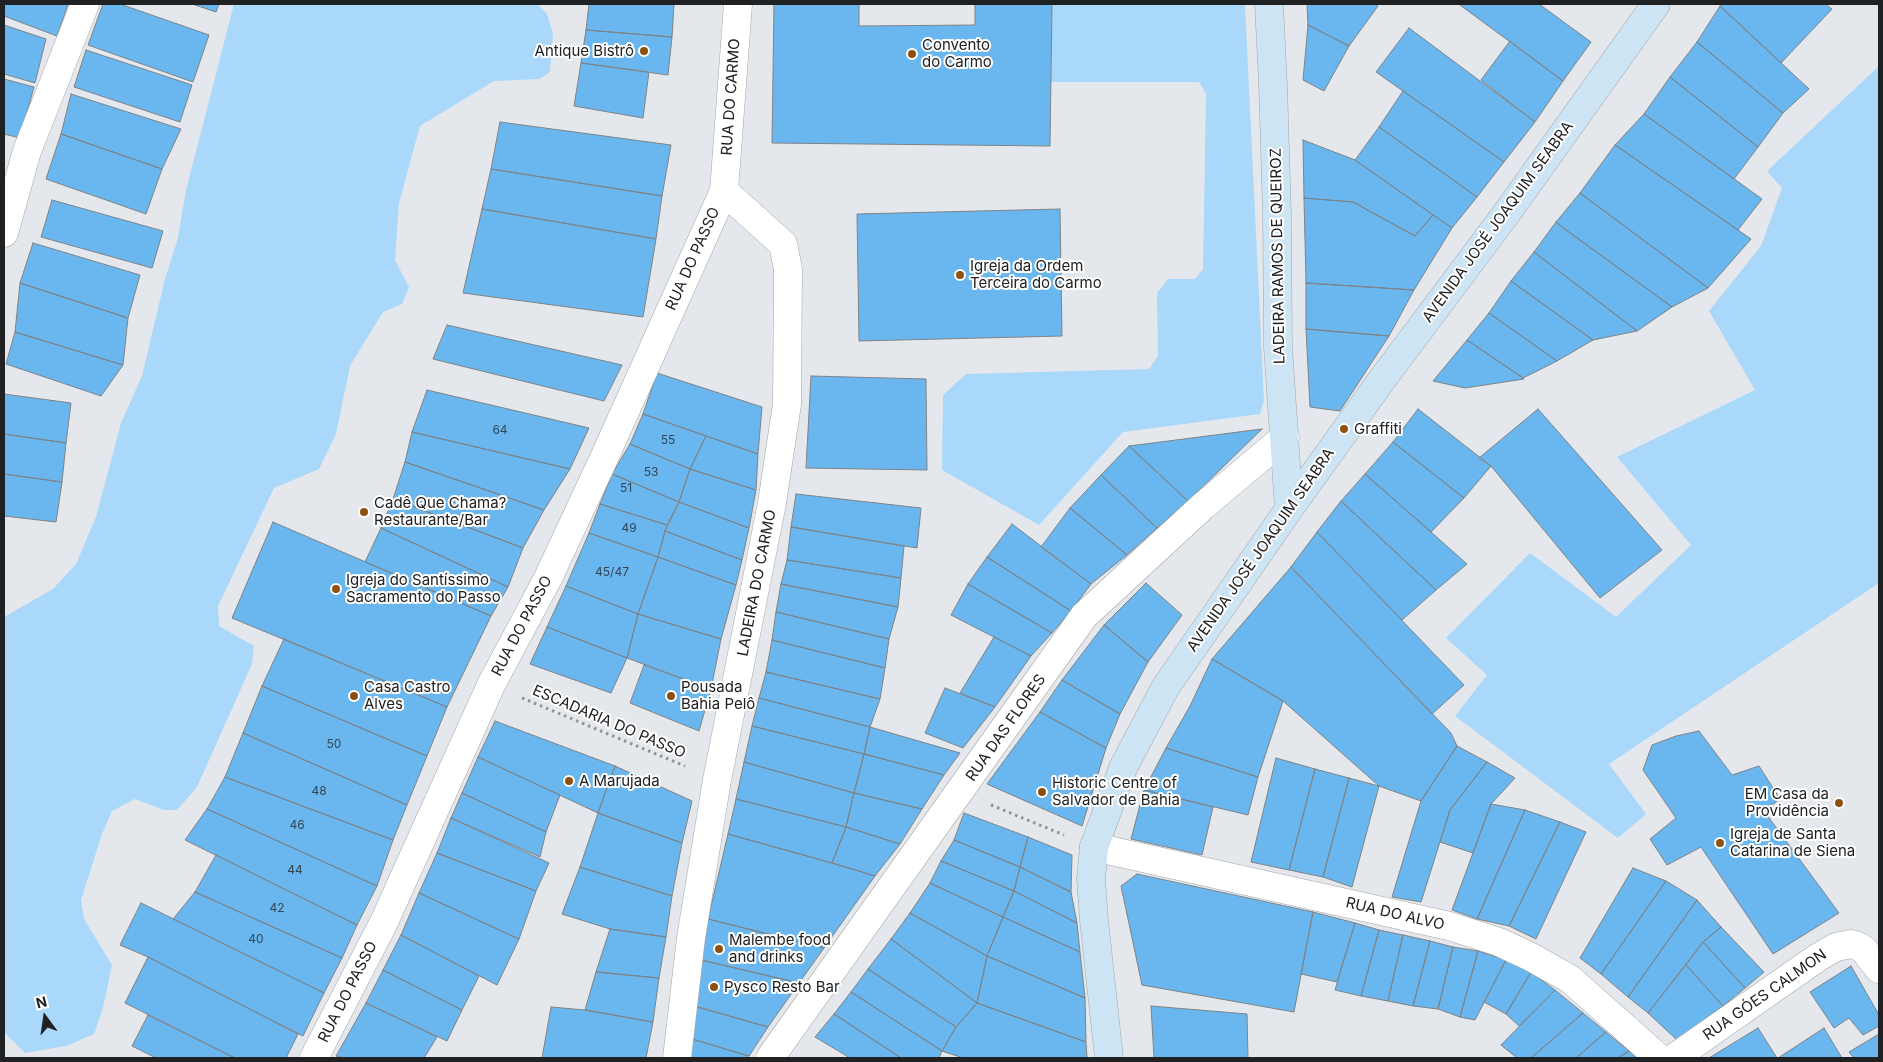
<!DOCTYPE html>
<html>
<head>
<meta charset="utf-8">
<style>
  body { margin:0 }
  #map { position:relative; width:1883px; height:1062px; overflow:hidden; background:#e4e8ec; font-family:Inter,sans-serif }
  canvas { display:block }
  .frame { position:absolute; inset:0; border:5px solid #202123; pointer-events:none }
  .north { position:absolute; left:20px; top:992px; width:50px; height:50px; -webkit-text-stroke:4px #fff; paint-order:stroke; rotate:346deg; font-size:14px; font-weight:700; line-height:20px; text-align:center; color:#202123 }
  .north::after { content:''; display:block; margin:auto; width:18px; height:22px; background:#202123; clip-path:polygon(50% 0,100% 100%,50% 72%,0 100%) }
</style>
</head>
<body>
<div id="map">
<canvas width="1883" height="1062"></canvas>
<div class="frame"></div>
<div class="north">N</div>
</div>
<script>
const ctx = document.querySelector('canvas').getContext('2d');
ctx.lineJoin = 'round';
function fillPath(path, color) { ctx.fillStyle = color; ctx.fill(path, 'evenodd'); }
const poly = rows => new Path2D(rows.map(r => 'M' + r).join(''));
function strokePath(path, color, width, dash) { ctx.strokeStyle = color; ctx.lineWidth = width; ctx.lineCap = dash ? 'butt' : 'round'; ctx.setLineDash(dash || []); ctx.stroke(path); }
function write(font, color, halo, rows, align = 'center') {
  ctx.font = font + ' Inter,sans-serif'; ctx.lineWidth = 4; ctx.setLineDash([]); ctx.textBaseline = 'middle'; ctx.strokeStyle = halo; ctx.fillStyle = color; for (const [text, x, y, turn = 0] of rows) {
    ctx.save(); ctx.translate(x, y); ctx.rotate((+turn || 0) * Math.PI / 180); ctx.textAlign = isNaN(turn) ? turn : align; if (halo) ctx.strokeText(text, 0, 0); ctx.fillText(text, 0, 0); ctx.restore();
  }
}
fillPath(poly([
  [234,4,537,4,547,14,553,33,550,72,540,79,494,81,420,126,399,203,395,260,409,287,402,304,383,312,350,366,336,434,319,469,274,488,218,606,219,626,254,646,252,664,197,787,177,810,164,810,135,799,112,811,102,834,81,900,84,919,112,965,103,1008,94,1034,66,1046,25,1053,4,1032,4,617,53,589,76,564,96,517,121,423,142,376,165,279,178,238,186,190],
  [1052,4,1245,4,1264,400,1260,414,1123,432,1039,525,942,470,943,395,966,374,1149,369,1158,356,1157,293,1168,279,1195,279,1203,269,1206,94,1199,82,1051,82],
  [1879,66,1879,583,1609,764,1646,814,1618,838,1455,716,1487,675,1446,638,1530,553,1616,617,1691,545,1617,457,1755,390,1709,311,1761,246,1782,188,1767,171]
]), '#a9d8fb');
const building = poly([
  [4,4,68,4,57,36,4,16,4,4],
  [103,4,120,4,209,35,193,82,88,45,103,4],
  [192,4,219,4,216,12,192,4],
  [589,4,674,4,672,37,586,30,589,4],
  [774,4,859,4,859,26,975,25,975,4,1052,4,1050,146,772,143,774,4],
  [1307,4,1375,4,1378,6,1349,46,1308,25,1307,4],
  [1461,4,1539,4,1591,42,1563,81,1460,5,1461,4],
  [1722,4,1825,4,1832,9,1781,63,1720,6,1722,4],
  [1720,6,1809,89,1783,113,1697,42,1720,6],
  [4,25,46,39,35,83,4,74,4,25],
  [1308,25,1349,46,1324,91,1303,80,1308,25],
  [1409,28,1535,122,1504,162,1376,72,1409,28],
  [586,30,672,37,668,75,581,63,586,30],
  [1510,41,1563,81,1535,122,1481,80,1510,41],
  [1697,42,1783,113,1758,147,1670,77,1697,42],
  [86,50,192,85,180,122,74,87,86,50],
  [581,63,649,72,643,118,574,106,581,63],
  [1670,77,1758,147,1734,179,1644,114,1670,77],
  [4,79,34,87,20,138,4,134,4,79],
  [1403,91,1504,162,1477,197,1379,127,1403,91],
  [71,94,181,129,162,169,61,134,71,94],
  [1644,114,1762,199,1738,230,1615,145,1644,114],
  [500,122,671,145,662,196,491,169,500,122],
  [1379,127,1477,197,1452,228,1355,160,1379,127],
  [61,134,162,169,146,214,46,179,61,134],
  [1303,140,1355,160,1433,215,1415,236,1353,202,1304,198,1303,140],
  [1615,145,1751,239,1708,288,1580,193,1615,145],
  [491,169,662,196,656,239,482,209,491,169],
  [1580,193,1708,288,1672,307,1562,227,1556,222,1580,193],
  [1304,198,1353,202,1415,236,1433,215,1452,228,1414,290,1306,283,1304,198],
  [52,200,163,231,152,268,41,237,52,200],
  [482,209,656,239,643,317,463,293,482,209],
  [1060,209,1062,336,859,341,857,214,1060,209],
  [1556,222,1562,227,1672,307,1637,331,1534,252,1556,222],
  [33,243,140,275,128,318,20,283,33,243],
  [1534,252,1637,331,1593,340,1511,281,1534,252],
  [1511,281,1593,340,1557,361,1489,313,1511,281],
  [20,283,128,318,123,365,15,332,20,283],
  [1306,283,1414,290,1389,336,1306,329,1306,283],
  [1489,313,1557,361,1523,378,1467,340,1489,313],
  [447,325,622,365,604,401,433,359,447,325],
  [1306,329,1389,336,1340,411,1310,407,1306,329],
  [15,332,123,365,101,396,6,364,15,332],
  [1467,340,1523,378,1524,379,1465,388,1433,381,1467,340],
  [657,373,762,407,758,454,643,414,657,373],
  [811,376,926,379,927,470,806,468,811,376],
  [427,390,589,428,570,469,412,432,427,390],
  [4,394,71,403,66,443,4,434,4,394],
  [1418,409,1491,466,1464,498,1393,442,1418,409],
  [1538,409,1662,550,1600,598,1491,466,1479,458,1538,409],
  [643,414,706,436,690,469,630,444,643,414],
  [1262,429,1188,501,1129,446,1262,429],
  [412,432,570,469,544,510,405,462,412,432],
  [4,434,66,443,62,482,4,474,4,434],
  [706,436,758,454,756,490,690,469,706,436],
  [1393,442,1464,498,1431,532,1365,474,1393,442],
  [630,444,690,469,679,502,612,474,630,444],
  [1129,446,1188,501,1157,528,1101,475,1129,446],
  [405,462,544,510,523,548,393,499,405,462],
  [690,469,756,490,749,528,679,502,690,469],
  [4,474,62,482,56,522,4,516,4,474],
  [612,474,679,502,667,525,600,504,612,474],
  [1365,474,1431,532,1467,564,1436,590,1341,501,1365,474],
  [1101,475,1157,528,1127,555,1070,508,1101,475],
  [796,494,921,508,917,548,791,527,796,494],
  [393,499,523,548,508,587,381,528,393,499],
  [1341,501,1436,590,1402,620,1317,532,1341,501],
  [679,502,749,528,742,560,665,531,679,502],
  [600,504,667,525,658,557,589,533,600,504],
  [1070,508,1127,555,1091,584,1041,547,1070,508],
  [273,522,491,616,447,707,232,618,273,522],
  [1012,524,1091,584,1071,611,987,557,1012,524],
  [791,527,904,546,901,578,787,560,791,527],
  [381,528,508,587,491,616,365,562,381,528],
  [665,531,742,560,736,585,658,557,665,531],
  [1317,532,1464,685,1432,714,1291,567,1317,532],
  [589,533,658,557,638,614,566,586,589,533],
  [658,557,736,585,721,639,638,614,658,557],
  [987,557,1071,611,1052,633,968,584,987,557],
  [787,560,901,578,898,607,781,584,787,560],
  [1291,567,1451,733,1457,746,1421,801,1379,786,1283,701,1212,659,1291,567],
  [1146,583,1182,615,1148,662,1104,625,1146,583],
  [781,584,898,607,889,639,776,612,781,584],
  [968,584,1052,633,1031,656,951,615,968,584],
  [566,586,638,614,627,658,547,627,566,586],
  [776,612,889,639,885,668,772,640,776,612],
  [638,614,721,639,711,689,627,658,638,614],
  [1104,625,1148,662,1120,714,1062,680,1104,625],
  [547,627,627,658,611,693,530,664,547,627],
  [994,637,1031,656,995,707,960,693,994,637],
  [284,639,447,707,427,756,262,686,284,639],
  [772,640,885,668,880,699,766,672,772,640],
  [1212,659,1283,701,1258,777,1166,748,1190,706,1212,659],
  [644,665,711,689,699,731,630,703,644,665],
  [766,672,880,699,870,727,759,698,766,672],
  [1062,680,1120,714,1106,748,1040,712,1062,680],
  [262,686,427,756,407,805,243,733,262,686],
  [945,688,995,707,963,748,925,733,945,688],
  [759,698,870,727,864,754,752,726,759,698],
  [1040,712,1106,748,1082,826,987,784,1040,712],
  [495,721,615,766,598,813,478,757,495,721],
  [752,726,864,754,854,793,744,762,752,726],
  [870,727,960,753,944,775,864,754,870,727],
  [1699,731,1732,775,1759,766,1780,799,1764,811,1839,913,1773,954,1701,847,1667,865,1650,839,1676,818,1643,770,1652,745,1676,736,1699,731],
  [243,733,407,805,393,840,225,777,243,733],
  [1457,746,1487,762,1450,810,1421,902,1392,897,1421,801,1457,746],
  [1166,748,1258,777,1248,815,1144,790,1166,748],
  [864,754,944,775,922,809,854,793,864,754],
  [478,757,560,795,546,832,462,793,478,757],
  [1276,758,1315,769,1289,870,1251,862,1276,758],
  [744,762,854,793,846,827,736,799,744,762],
  [1487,762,1515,778,1491,804,1473,853,1440,842,1450,810,1487,762],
  [615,766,692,801,682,843,598,813,615,766],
  [1315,769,1349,778,1323,877,1289,870,1315,769],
  [225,777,393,840,377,886,207,809,225,777],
  [1349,778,1379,786,1352,887,1323,877,1349,778],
  [1144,790,1213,807,1202,855,1131,839,1144,790],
  [462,793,546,832,540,857,451,818,462,793],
  [854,793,922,809,900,844,846,827,854,793],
  [736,799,846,827,832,863,728,834,736,799],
  [1491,804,1525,810,1477,919,1452,910,1491,804],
  [207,809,377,886,357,925,185,840,207,809],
  [1525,810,1560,822,1509,926,1477,919,1525,810],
  [598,813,682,843,672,896,580,867,598,813],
  [964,813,1028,837,1020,867,954,840,964,813],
  [451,818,549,863,536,891,437,853,451,818],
  [1560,822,1586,832,1536,939,1509,926,1560,822],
  [846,827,900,844,875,876,832,863,846,827],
  [728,834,832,863,875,876,824,948,708,919,728,834],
  [1028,837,1072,855,1071,892,1020,867,1028,837],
  [954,840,1020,867,1014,891,941,861,954,840],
  [437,853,536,891,519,939,419,893,437,853],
  [216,855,357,925,342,958,195,892,216,855],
  [941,861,1014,891,1003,917,930,883,941,861],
  [580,867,672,896,666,937,610,929,562,914,580,867],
  [1020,867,1071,892,1077,923,1014,891,1020,867],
  [1633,868,1666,881,1601,974,1580,958,1633,868],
  [1137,874,1313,912,1294,1012,1142,985,1121,886,1137,874],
  [1666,881,1697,900,1628,997,1601,974,1666,881],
  [930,883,1003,917,987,956,910,913,930,883],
  [1014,891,1077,923,1080,952,1003,917,1014,891],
  [195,892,342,958,324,993,173,919,195,892],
  [419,893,519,939,497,985,401,935,419,893],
  [1697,900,1721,927,1703,942,1648,1013,1628,997,1697,900],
  [141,903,324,993,303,1036,148,957,120,945,141,903],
  [1313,912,1355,923,1337,982,1301,974,1313,912],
  [910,913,987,956,977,1003,891,939,910,913],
  [1003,917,1080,952,1085,998,987,956,1003,917],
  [708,919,824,948,799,983,701,960,708,919],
  [1355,923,1379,930,1361,996,1335,990,1355,923],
  [1721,927,1764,972,1745,988,1703,942,1721,927],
  [610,929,666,937,659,978,596,972,610,929],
  [1379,930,1403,935,1388,1001,1361,996,1379,930],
  [401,935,479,976,462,1010,383,970,401,935],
  [1403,935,1430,941,1413,1006,1388,1001,1403,935],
  [891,939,977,1003,956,1027,868,969,891,939],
  [1430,941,1453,947,1438,1009,1413,1006,1430,941],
  [1703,942,1745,988,1723,1006,1686,965,1703,942],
  [1453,947,1478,951,1460,1017,1438,1009,1453,947],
  [1478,951,1506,960,1475,1020,1460,1017,1478,951],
  [987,956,1085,998,1086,1042,977,1003,987,956],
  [148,957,298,1034,286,1058,235,1058,125,1003,148,957],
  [701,960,799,983,768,1027,695,1006,701,960],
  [1506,960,1531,972,1506,1014,1484,1002,1506,960],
  [1686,965,1723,1006,1677,1040,1648,1013,1686,965],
  [1851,966,1879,1015,1879,1026,1863,1035,1849,1018,1834,1028,1810,992,1851,966],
  [868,969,956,1027,942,1051,851,992,868,969],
  [383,970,462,1010,447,1041,366,1003,383,970],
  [596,972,659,978,653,1022,585,1010,596,972],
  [1531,972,1555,990,1519,1026,1506,1014,1531,972],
  [1555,990,1583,1013,1531,1058,1517,1058,1501,1045,1555,990],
  [851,992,942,1051,939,1058,901,1058,834,1014,851,992],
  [366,1003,437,1037,424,1058,344,1058,336,1056,366,1003],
  [977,1003,1086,1042,1087,1058,963,1058,942,1051,956,1027,977,1003],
  [693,1006,768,1027,749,1056,692,1039,693,1006],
  [1151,1006,1247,1014,1248,1058,1154,1058,1151,1006],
  [551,1007,585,1010,653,1022,646,1058,542,1058,551,1007],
  [1583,1013,1606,1032,1576,1058,1531,1058,1583,1013],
  [834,1014,901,1058,850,1058,815,1037,834,1014],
  [148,1015,235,1058,156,1058,132,1046,148,1015],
  [1758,1028,1777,1058,1709,1058,1758,1028],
  [1824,1028,1842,1058,1778,1058,1824,1028],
  [1606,1032,1629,1051,1618,1058,1576,1058,1606,1032],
  [1879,1034,1879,1058,1854,1058,1849,1052,1879,1034],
  [692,1039,749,1056,748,1058,690,1058,692,1039],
  [1629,1051,1637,1058,1618,1058,1629,1051]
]);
fillPath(building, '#6ab7ef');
strokePath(building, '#7e8285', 1);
const minor = poly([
  [4,233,27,151,85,4],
  [1094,847,1449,926,1499,942,1531,957,1570,979,1659,1058],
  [314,1058,384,922,491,685,548,578,605,456,724,191,738,4],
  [677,1058,691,938,717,780,772,503,787,404,788,269,783,244,724,191],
  [770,1058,1084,616,1203,506,1285,437],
  [1674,1058,1817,958,1836,947,1851,944,1858,946,1864,950,1879,969]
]);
const secondary = poly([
  [1269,4,1273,85,1277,215,1278,347,1289,509],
  [1109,1058,1094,920,1091,879,1094,847,1123,768,1165,688,1289,509,1381,381,1506,214,1656,4]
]);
strokePath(minor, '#a2a6a9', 29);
strokePath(secondary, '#a2a6a9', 29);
strokePath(poly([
  [522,698,685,766],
  [991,805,1064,835]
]), '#909396', 3, [2.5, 4]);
strokePath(minor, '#fff', 28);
strokePath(secondary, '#cde4f5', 28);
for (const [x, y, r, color] of [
  [644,51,5,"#8d510f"],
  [912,54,5,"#8d510f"],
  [960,275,5,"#8d510f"],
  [1344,429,5,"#8d510f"],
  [364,512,5,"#8d510f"],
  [336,589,5,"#8d510f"],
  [354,696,5,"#8d510f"],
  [671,696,5,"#8d510f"],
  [569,781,5,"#8d510f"],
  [1042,792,5,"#8d510f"],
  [1839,803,5,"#8d510f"],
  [1720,843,5,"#8d510f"],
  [719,949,5,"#8d510f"],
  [714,987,5,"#8d510f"]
]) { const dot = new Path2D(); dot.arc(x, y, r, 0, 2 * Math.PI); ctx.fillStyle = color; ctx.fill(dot); strokePath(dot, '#fff', 2); }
write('12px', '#324656', null, [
  ["64",500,430],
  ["55",668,440],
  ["53",651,472],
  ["51",626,488],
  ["49",629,528],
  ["45/47",612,572],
  ["50",334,744],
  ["48",319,791],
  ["46",297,825],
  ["44",295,870],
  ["42",277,908],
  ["40",256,939]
]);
write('15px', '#202123', '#fff', [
  ["Convento",922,45],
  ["do Carmo",922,62],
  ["Antique Bistrô",634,51,"right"],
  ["Igreja da Ordem",970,266],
  ["Terceira do Carmo",970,283],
  ["Graffiti",1354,429],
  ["Cadê Que Chama?",374,503],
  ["Restaurante/Bar",374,520],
  ["Igreja do Santíssimo",346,580],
  ["Sacramento do Passo",346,597],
  ["Casa Castro",364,687],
  ["Alves",364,704],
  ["Pousada",681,687],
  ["Bahia Pelô",681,704],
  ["A Marujada",579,781],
  ["Historic Centre of",1052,783],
  ["Salvador de Bahia",1052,800],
  ["EM Casa da",1829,794,"right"],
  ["Providência",1829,811,"right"],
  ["Igreja de Santa",1730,834],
  ["Catarina de Siena",1730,851],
  ["Malembe food",729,940],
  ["and drinks",729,957],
  ["Pysco Resto Bar",724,987]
], 'left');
write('15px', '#202123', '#fff', [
  ["RUA DO CARMO",731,97,-86],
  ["AVENIDA JOSÉ JOAQUIM SEABRA",1498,222,-54],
  ["LADEIRA RAMOS DE QUEIROZ",1278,256,-91],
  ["RUA DO PASSO",693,259,-66],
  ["AVENIDA JOSÉ JOAQUIM SEABRA",1261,550,-55],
  ["LADEIRA DO CARMO",757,583,-79],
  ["RUA DO PASSO",522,626,-62],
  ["ESCADARIA DO PASSO",609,722,23],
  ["RUA DAS FLORES",1006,728,-55],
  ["RUA DO ALVO",1395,914,13],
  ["RUA DO PASSO",348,992,-63],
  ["RUA GÓES CALMON",1765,995,-35]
]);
</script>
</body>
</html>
